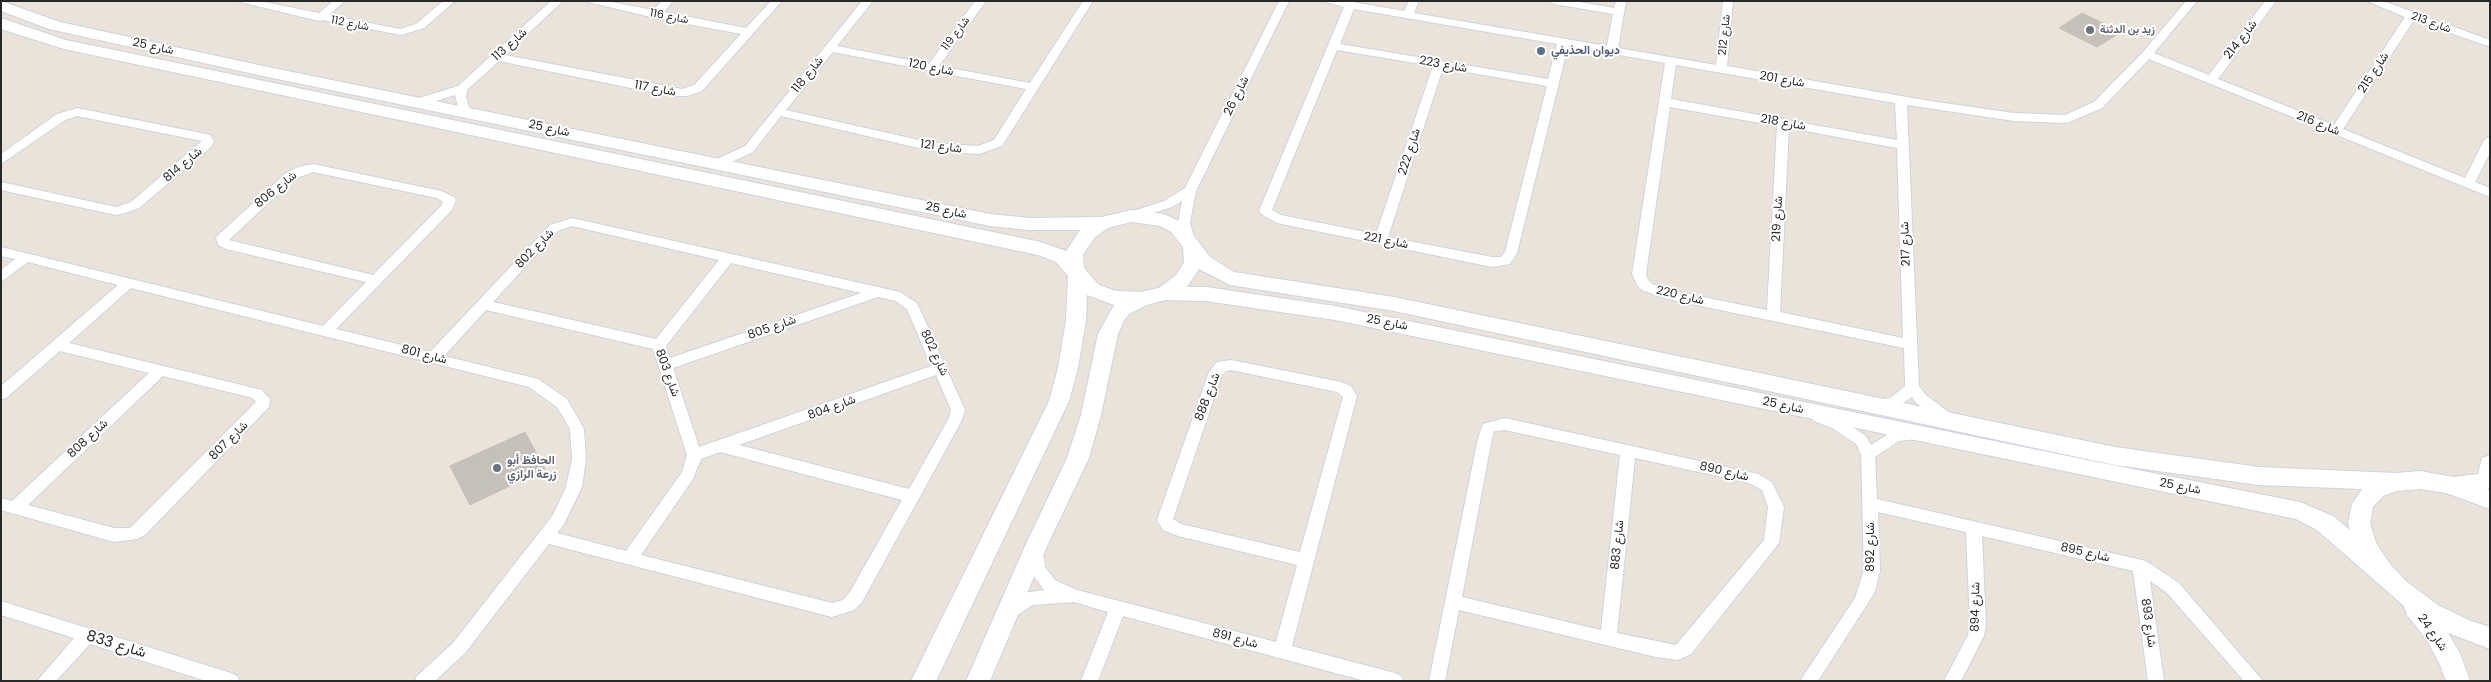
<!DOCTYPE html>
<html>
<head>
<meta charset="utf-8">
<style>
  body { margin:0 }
  #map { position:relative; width:2491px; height:682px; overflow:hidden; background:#eae3da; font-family:Poppins,sans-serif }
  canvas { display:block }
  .frame { position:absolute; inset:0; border:2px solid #282828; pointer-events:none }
</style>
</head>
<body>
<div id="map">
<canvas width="2491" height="682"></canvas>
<div class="frame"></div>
</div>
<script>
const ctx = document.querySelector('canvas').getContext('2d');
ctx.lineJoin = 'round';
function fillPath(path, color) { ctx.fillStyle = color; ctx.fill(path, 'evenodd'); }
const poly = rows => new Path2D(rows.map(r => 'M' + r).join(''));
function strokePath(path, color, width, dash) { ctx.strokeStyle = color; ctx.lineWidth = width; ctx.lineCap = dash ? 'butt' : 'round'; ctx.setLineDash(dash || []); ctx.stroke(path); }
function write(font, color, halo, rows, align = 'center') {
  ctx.font = font + ' Poppins,Vazirmatn,sans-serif'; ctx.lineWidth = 4; ctx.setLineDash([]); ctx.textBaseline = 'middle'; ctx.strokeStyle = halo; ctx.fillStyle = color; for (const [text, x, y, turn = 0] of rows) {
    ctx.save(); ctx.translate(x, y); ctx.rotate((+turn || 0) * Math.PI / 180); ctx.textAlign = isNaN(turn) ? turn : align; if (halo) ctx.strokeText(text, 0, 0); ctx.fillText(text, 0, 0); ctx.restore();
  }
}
const building = poly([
  [2082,13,2121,32,2097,47,2059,28,2082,13],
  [525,432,545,469,470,505,450,466,525,432]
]);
fillPath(building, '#c5c0ba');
strokePath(building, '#c5bfb4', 1);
const street = poly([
  [236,1,259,1,319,13,333,1,345,1,329,15,400,29,416,24,443,1,455,1,424,28,401,35,323,20,319,21,236,1],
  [551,1,563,1,505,55,682,89,694,85,741,34,655,18,584,1,607,1,653,10,662,1,673,1,664,12,746,28,771,1,782,1,702,91,687,96,670,96,499,61,467,90,466,97,470,111,468,114,460,114,455,95,420,106,416,105,416,99,458,86,551,1],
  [862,1,873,1,837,46,929,64,975,1,986,1,939,66,1030,83,1083,1,1093,1,1002,146,979,154,932,151,781,116,753,152,721,167,713,167,711,164,713,161,745,146,862,1],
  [833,52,931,71,1026,89,994,140,978,146,932,143,786,110,833,52],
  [1279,1,1289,1,1196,191,1190,222,1194,238,1193,241,1183,241,1182,238,1178,222,1182,201,1172,207,1135,219,1127,219,1125,216,1127,213,1164,201,1185,188,1279,1],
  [1322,1,1347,1,1404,11,1409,1,1419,1,1414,13,1607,46,1613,14,1554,4,1549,1,1574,1,1614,8,1616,1,1626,1,1618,48,1716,65,1723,1,1733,1,1727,66,1930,101,2014,113,2065,115,2094,102,2143,52,2186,1,2197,1,2154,53,2209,75,2265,1,2276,1,2218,79,2334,125,2405,17,2367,1,2383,1,2490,40,2490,47,2414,20,2343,129,2465,178,2484,140,2490,136,2490,153,2475,182,2490,188,2490,197,2149,59,2102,108,2067,123,2014,121,1907,105,1919,386,1926,395,1951,414,1953,418,1951,422,1946,424,1916,403,1912,397,1893,409,1879,411,1874,409,1872,405,1874,401,1890,398,1905,386,1904,348,1667,299,1642,290,1637,285,1632,274,1665,63,1568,46,1517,253,1510,264,1492,267,1380,244,1277,223,1261,214,1259,211,1344,7,1322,1],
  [1354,9,1557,44,1548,79,1340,44,1354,9],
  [1337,50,1433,66,1376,234,1281,215,1272,210,1337,50],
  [1676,65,1895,103,1897,140,1671,99,1676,65],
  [1443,68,1547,86,1505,252,1501,257,1492,257,1388,237,1443,68],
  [1670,107,1777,126,1767,310,1669,290,1652,284,1648,280,1646,274,1670,107],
  [1789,128,1897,148,1903,338,1780,312,1789,128],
  [77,108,206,134,210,135,214,141,211,147,139,208,125,213,116,215,1,190,1,182,116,207,131,202,202,141,77,116,65,120,1,164,1,154,57,114,77,108],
  [313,164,441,191,454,197,456,200,452,210,336,329,430,352,550,225,572,218,900,292,917,303,965,410,961,422,862,602,854,610,832,617,549,544,465,653,435,681,415,681,417,676,453,643,553,515,566,487,572,459,570,429,557,407,529,387,131,288,69,343,262,390,270,399,269,407,145,535,137,539,114,542,1,510,1,498,12,501,149,373,60,351,6,398,1,399,1,386,118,285,28,262,1,282,1,270,15,259,1,256,1,247,323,326,366,282,226,249,218,245,216,237,286,173,298,167,313,164],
  [313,172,437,198,443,202,442,205,373,275,229,240,294,179,313,172],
  [572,226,719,260,656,339,493,302,558,231,572,226],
  [731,263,861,293,670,358,666,346,731,263],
  [878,297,896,301,907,309,931,366,699,447,673,368,878,297],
  [486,310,653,349,687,455,682,472,626,551,557,533,564,524,582,487,586,459,584,429,567,399,538,379,444,356,486,310],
  [936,375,951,410,949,418,909,489,739,445,936,375],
  [163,376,253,398,256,402,130,528,114,528,28,505,163,376],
  [720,452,902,500,850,592,843,600,832,603,641,555,693,479,701,459,720,452],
  [1231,360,1341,382,1351,386,1357,396,1292,646,1395,673,1401,676,1403,681,1365,681,1123,616,1098,681,1081,681,1108,612,1074,602,1032,605,1015,617,1009,619,1003,617,1001,612,1003,607,1023,593,1044,590,1029,569,1028,552,1030,547,1036,545,1042,547,1045,567,1055,580,1077,590,1276,642,1297,565,1178,536,1163,530,1157,520,1209,372,1217,362,1231,360],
  [1231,370,1337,392,1343,397,1300,552,1181,524,1173,519,1222,375,1226,371,1231,370],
  [1819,411,1842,420,1866,436,1871,445,1896,429,1916,431,1918,435,1916,439,1899,441,1875,457,1877,499,2146,561,2179,583,2263,681,2244,681,2167,593,2150,581,2164,681,2148,681,2133,571,1982,536,1986,625,1984,636,1961,681,1944,681,1968,635,1970,625,1966,532,1878,512,1880,570,1875,592,1818,681,1800,681,1855,598,1864,570,1861,454,1856,444,1832,428,1814,421,1812,417,1814,413,1819,411],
  [1505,418,1758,474,1772,482,1784,507,1779,543,1691,654,1683,658,1677,660,1656,657,1459,610,1445,681,1429,681,1478,438,1483,424,1505,418],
  [1505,430,1620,455,1601,630,1462,597,1492,438,1494,431,1505,430],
  [1635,458,1749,483,1762,490,1768,507,1764,540,1676,645,1617,633,1635,458],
  [1,601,231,673,237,676,239,681,206,681,90,644,56,681,37,681,74,638,1,615,1,601]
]);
const secondary = poly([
  [1,1,60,22,263,66,990,214,1030,218,1102,217,1131,210,1164,214,1185,224,1210,257,1234,272,1394,297,2115,447,2259,467,2396,473,2420,471,2453,477,2478,474,2482,458,2490,455,2490,488,2487,489,2490,491,2490,509,2446,493,2420,489,2397,491,2383,496,2373,507,2370,523,2376,543,2390,564,2407,582,2438,605,2471,621,2490,627,2490,649,2448,633,2460,653,2470,681,2446,681,2440,665,2427,640,2407,615,2404,606,2317,530,2296,519,1335,320,1206,301,1165,300,1147,305,1129,314,1124,321,1118,334,1101,415,1089,458,1047,546,990,681,966,681,1025,546,1067,458,1081,415,1098,334,1114,305,1087,295,1086,320,1078,368,1069,401,936,681,911,681,1049,401,1058,368,1066,320,1068,276,1056,262,1038,255,64,49,1,29,1,18,66,40,1041,242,1066,251,1080,230,1030,230,990,226,263,76,49,29,1,11,1,1],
  [1131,222,1160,226,1171,232,1183,247,1184,263,1176,275,1159,288,1141,292,1116,291,1099,285,1084,268,1083,255,1095,237,1108,228,1131,222],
  [1199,269,1230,285,1394,311,2115,465,2259,485,2362,489,2352,504,2348,523,2350,530,2333,516,2300,502,2087,460,1335,306,1206,287,1187,287,1199,269]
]);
strokePath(street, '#cfd3e0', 2);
strokePath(secondary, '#cfd3e0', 2);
fillPath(street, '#fff');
fillPath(secondary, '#fff');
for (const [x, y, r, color] of [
  [2090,30,5,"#6b7280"],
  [1541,51,5,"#5c6f8a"],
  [497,468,5,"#6b7280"]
]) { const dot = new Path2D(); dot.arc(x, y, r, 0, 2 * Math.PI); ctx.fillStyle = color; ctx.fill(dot); strokePath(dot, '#fff', 2); }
write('11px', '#282828', '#fff', [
  ["شارع 116",669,17,11],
  ["شارع 213",2431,23,20],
  ["شارع 112",350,24,11],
  ["شارع 119",956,34,-53],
  ["شارع 212",1725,35,-84]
]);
write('bold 11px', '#5b616d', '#fff', [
  ["زيد بن الدثنة",2100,30]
], 'left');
write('12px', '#282828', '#fff', [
  ["شارع 214",2241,40,-52],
  ["شارع 113",510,45,-42],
  ["شارع 25",153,47,12],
  ["شارع 223",1443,65,10],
  ["شارع 120",931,68,11],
  ["شارع 215",2374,73,-57],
  ["شارع 118",808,75,-51],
  ["شارع 201",1782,80,10],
  ["شارع 117",655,89,10],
  ["شارع 26",1237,96,-64],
  ["شارع 218",1783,123,10],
  ["شارع 216",2318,124,22],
  ["شارع 25",549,129,12],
  ["شارع 121",941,147,7],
  ["شارع 222",1410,152,-72],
  ["شارع 814",183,165,-40],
  ["شارع 806",276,190,-39],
  ["شارع 25",946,211,12],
  ["شارع 219",1778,219,-87],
  ["شارع 221",1386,241,11],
  ["شارع 217",1906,244,-92],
  ["شارع 802",535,249,-46],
  ["شارع 220",1680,296,13],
  ["شارع 25",1387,323,11],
  ["شارع 805",772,328,-19],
  ["شارع 802",934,353,65],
  ["شارع 801",424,355,14],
  ["شارع 803",667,373,70],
  ["شارع 888",1208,397,-69],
  ["شارع 25",1783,406,12],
  ["شارع 804",832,408,-20],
  ["شارع 808",88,439,-43],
  ["شارع 807",229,441,-45],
  ["شارع 890",1724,472,13],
  ["شارع 25",2180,487,11],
  ["شارع 883",1618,545,-84],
  ["شارع 892",1871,547,-90],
  ["شارع 895",2085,553,13],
  ["شارع 894",1976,607,-89],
  ["شارع 893",2148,623,82],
  ["شارع 24",2432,633,55],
  ["شارع 891",1235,639,15]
]);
write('bold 12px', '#4e5e75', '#fff', [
  ["ديوان الحذيفي",1551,51]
], 'left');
write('bold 12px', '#5b616d', '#fff', [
  ["الحافظ أبو",507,461],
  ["زرعة الرازي",507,475]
], 'left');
write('15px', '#282828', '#fff', [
  ["شارع 833",116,645,17]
]);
</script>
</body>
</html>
